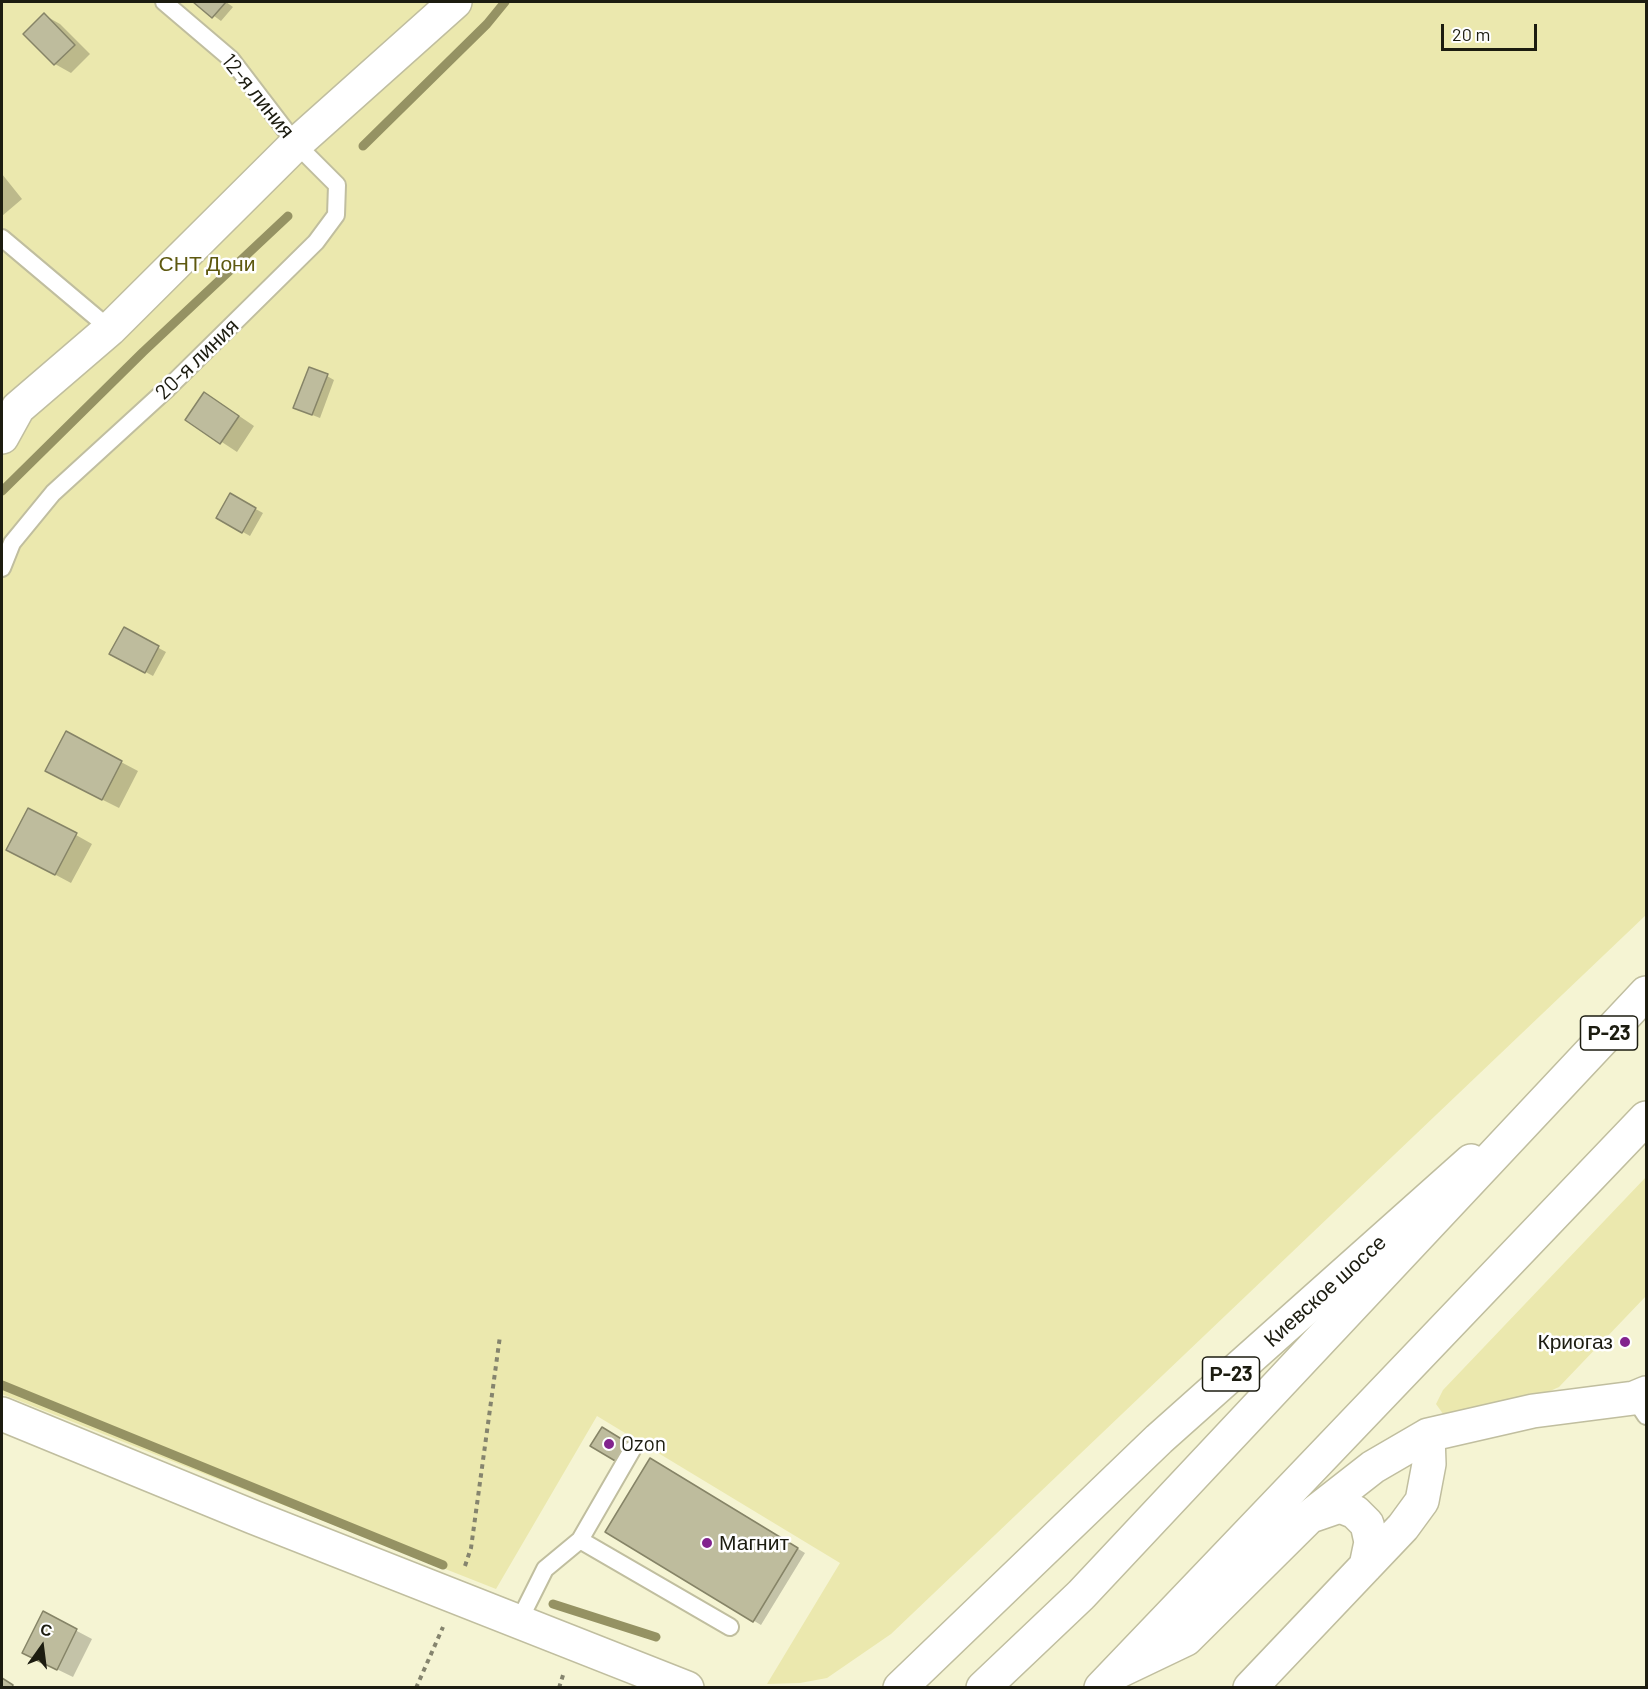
<!DOCTYPE html>
<html>
<head>
<meta charset="utf-8">
<style>
  body { margin:0 }
  #map { position:relative; width:1648px; height:1689px; overflow:hidden; background:#f5f4d3; font-family:Barlow,sans-serif }
  canvas { display:block }
  .frame { position:absolute; inset:0; border:3px solid #1c1c10; pointer-events:none }
  .north { position:absolute; left:12px; top:1617px; width:60px; height:60px; -webkit-text-stroke:4px #fff; paint-order:stroke; rotate:14deg; font-size:16px; font-weight:700; line-height:24px; text-align:center; color:#1c1c10 }
  .north::after { content:''; display:block; margin:auto; width:21px; height:27px; background:#1c1c10; clip-path:polygon(50% 0,100% 100%,50% 72%,0 100%) }
  .scale { position:absolute; left:1441px; top:24px; width:96px; height:27px; box-sizing:border-box; border:3px solid #1c1c10; border-top:0; padding-left:8px; font-size:18px; line-height:21px; white-space:nowrap; color:#1c1c10; -webkit-text-stroke:4px #fff; paint-order:stroke }
</style>
</head>
<body>
<div id="map">
<canvas width="1648" height="1689"></canvas>
<div class="frame"></div>
<div class="north">С</div>
<div class="scale">20 m</div>
</div>
<script>
const ctx = document.querySelector('canvas').getContext('2d');
ctx.lineJoin = 'round';
function fillPath(path, color) { ctx.fillStyle = color; ctx.fill(path, 'evenodd'); }
const poly = rows => new Path2D(rows.map(r => 'M' + r).join(''));
function strokePath(path, color, width, dash) { ctx.strokeStyle = color; ctx.lineWidth = width; ctx.lineCap = dash ? 'butt' : 'round'; ctx.setLineDash(dash || []); ctx.stroke(path); }
function write(font, color, halo, rows, align = 'center') {
  ctx.font = font + ' Barlow,sans-serif'; ctx.lineWidth = 5; ctx.setLineDash([]); ctx.textBaseline = 'middle'; ctx.strokeStyle = halo; ctx.fillStyle = color; for (const [text, x, y, turn = 0] of rows) {
    ctx.save(); ctx.translate(x, y); ctx.rotate((+turn || 0) * Math.PI / 180); ctx.textAlign = isNaN(turn) ? turn : align; if (halo) ctx.strokeText(text, 0, 0); ctx.fillText(text, 0, 0); ctx.restore();
  }
}
fillPath(poly([
  [2,2,1646,2,1646,915,891,1634,827,1678,800,1683,767,1684,840,1563,597,1416,496,1589,2,1394],
  [1646,1177,1646,1296,1559,1387,1519,1405,1446,1418,1436,1404,1443,1390]
]), '#ebe8ae');
fillPath(poly([
  [195,2,226,2,233,7,221,21],
  [44,15,60,24,90,54,71,73,55,64,25,34],
  [2,174,22,199,2,216],
  [327,376,334,380,320,418,295,408],
  [220,403,254,426,237,452,187,419],
  [230,495,263,513,250,536,218,518],
  [124,629,166,652,153,676,111,653],
  [66,733,138,771,119,808,63,780],
  [76,835,92,844,71,883,24,858],
  [650,1460,805,1553,761,1625,607,1532],
  [43,1613,92,1639,73,1677,40,1661]
]), '#0003');
strokePath(poly([
  [363,146,487,24,505,2],
  [2,491,143,352,288,216],
  [2,1385,443,1565],
  [553,1604,656,1637]
]), '#959263', 9);
const building = poly([
  [193,2,226,2,212,18,193,2],
  [44,13,75,45,54,65,23,34,44,13],
  [309,367,328,374,312,415,293,408,309,367],
  [204,392,239,416,220,444,185,420,204,392],
  [230,493,256,508,242,533,216,518,230,493],
  [124,627,159,646,145,673,109,654,124,627],
  [66,731,122,761,102,800,45,771,66,731],
  [28,808,77,833,55,875,6,850,28,808],
  [602,1427,628,1443,617,1462,590,1446,602,1427],
  [650,1458,798,1548,753,1622,605,1532,650,1458],
  [43,1611,77,1629,57,1670,22,1653,43,1611],
  [2,1678,13,1685,12,1688,2,1688,2,1678]
]);
fillPath(building, '#bebc9d');
strokePath(building, '#868467', 1.5);
const lane = poly([
  [2,238,110,329],
  [2,568,12,543,53,493,168,388,316,242,336,215,337,185,296,144,231,59,164,2],
  [1634,1398,1646,1416],
  [580,1540,632,1450],
  [519,1621,545,1569,580,1540,730,1627]
]);
const street = poly([
  [2,437,18,408,110,329,296,144,455,2],
  [2,1414,253,1517,687,1688],
  [1311,1516,1340,1506,1355,1512,1367,1524,1371,1542,1366,1566],
  [1117,1672,1186,1639,1309,1517,1373,1467,1428,1435,1533,1411,1634,1398,1646,1393],
  [1250,1688,1403,1527,1422,1501,1429,1464,1428,1435]
]);
const primary = poly([
  [900,1688,1159,1439,1471,1161]
]);
const highway = poly([
  [983,1688,1081,1595,1646,993],
  [1101,1688,1646,1118]
]);
strokePath(lane, '#c0be9f', 20);
strokePath(street, '#c0be9f', 36);
strokePath(primary, '#c0be9f', 36);
strokePath(highway, '#c0be9f', 36);
strokePath(poly([
  [465,1566,471,1548,500,1336],
  [416,1688,443,1627],
  [559,1688,564,1672]
]), '#85846e', 4, [4.5, 4.5]);
strokePath(lane, '#fff', 16);
strokePath(street, '#fff', 33);
strokePath(primary, '#fff', 33);
strokePath(highway, '#fff', 33);
for (const [x, y, r, color] of [
  [1625,1342,6,"#82238e"],
  [609,1444,6,"#82238e"],
  [707,1543,6,"#82238e"]
]) { const dot = new Path2D(); dot.arc(x, y, r, 0, 2 * Math.PI); ctx.fillStyle = color; ctx.fill(dot); strokePath(dot, '#fff', 2); }
for (const [x, y, w] of [
  [1609,1033,57],
  [1231,1374,57]
]) { const box = new Path2D(); box.roundRect(x - w / 2, y - 17, w, 34, 4.5); ctx.fillStyle = '#fff'; ctx.fill(box); strokePath(box, '#1c1c10', 1.5); }
write('bold 20px', '#1c1c10', null, [
  ["Р-23",1609,1033],
  ["Р-23",1231,1374]
]);
write('21px', '#1c1c10', '#fff', [
  ["12-я линия",258,96,51],
  ["20-я линия",197,359,-44],
  ["Киевское шоссе",1325,1291,-42]
]);
write('21px', '#5e5910', '#fff', [
  ["СНТ Дони",207,264]
]);
write('21px', '#1c1c10', '#fff', [
  ["Криогаз",1613,1342,"right"],
  ["Ozon",621,1444],
  ["Магнит",719,1543]
], 'left');
</script>
</body>
</html>
